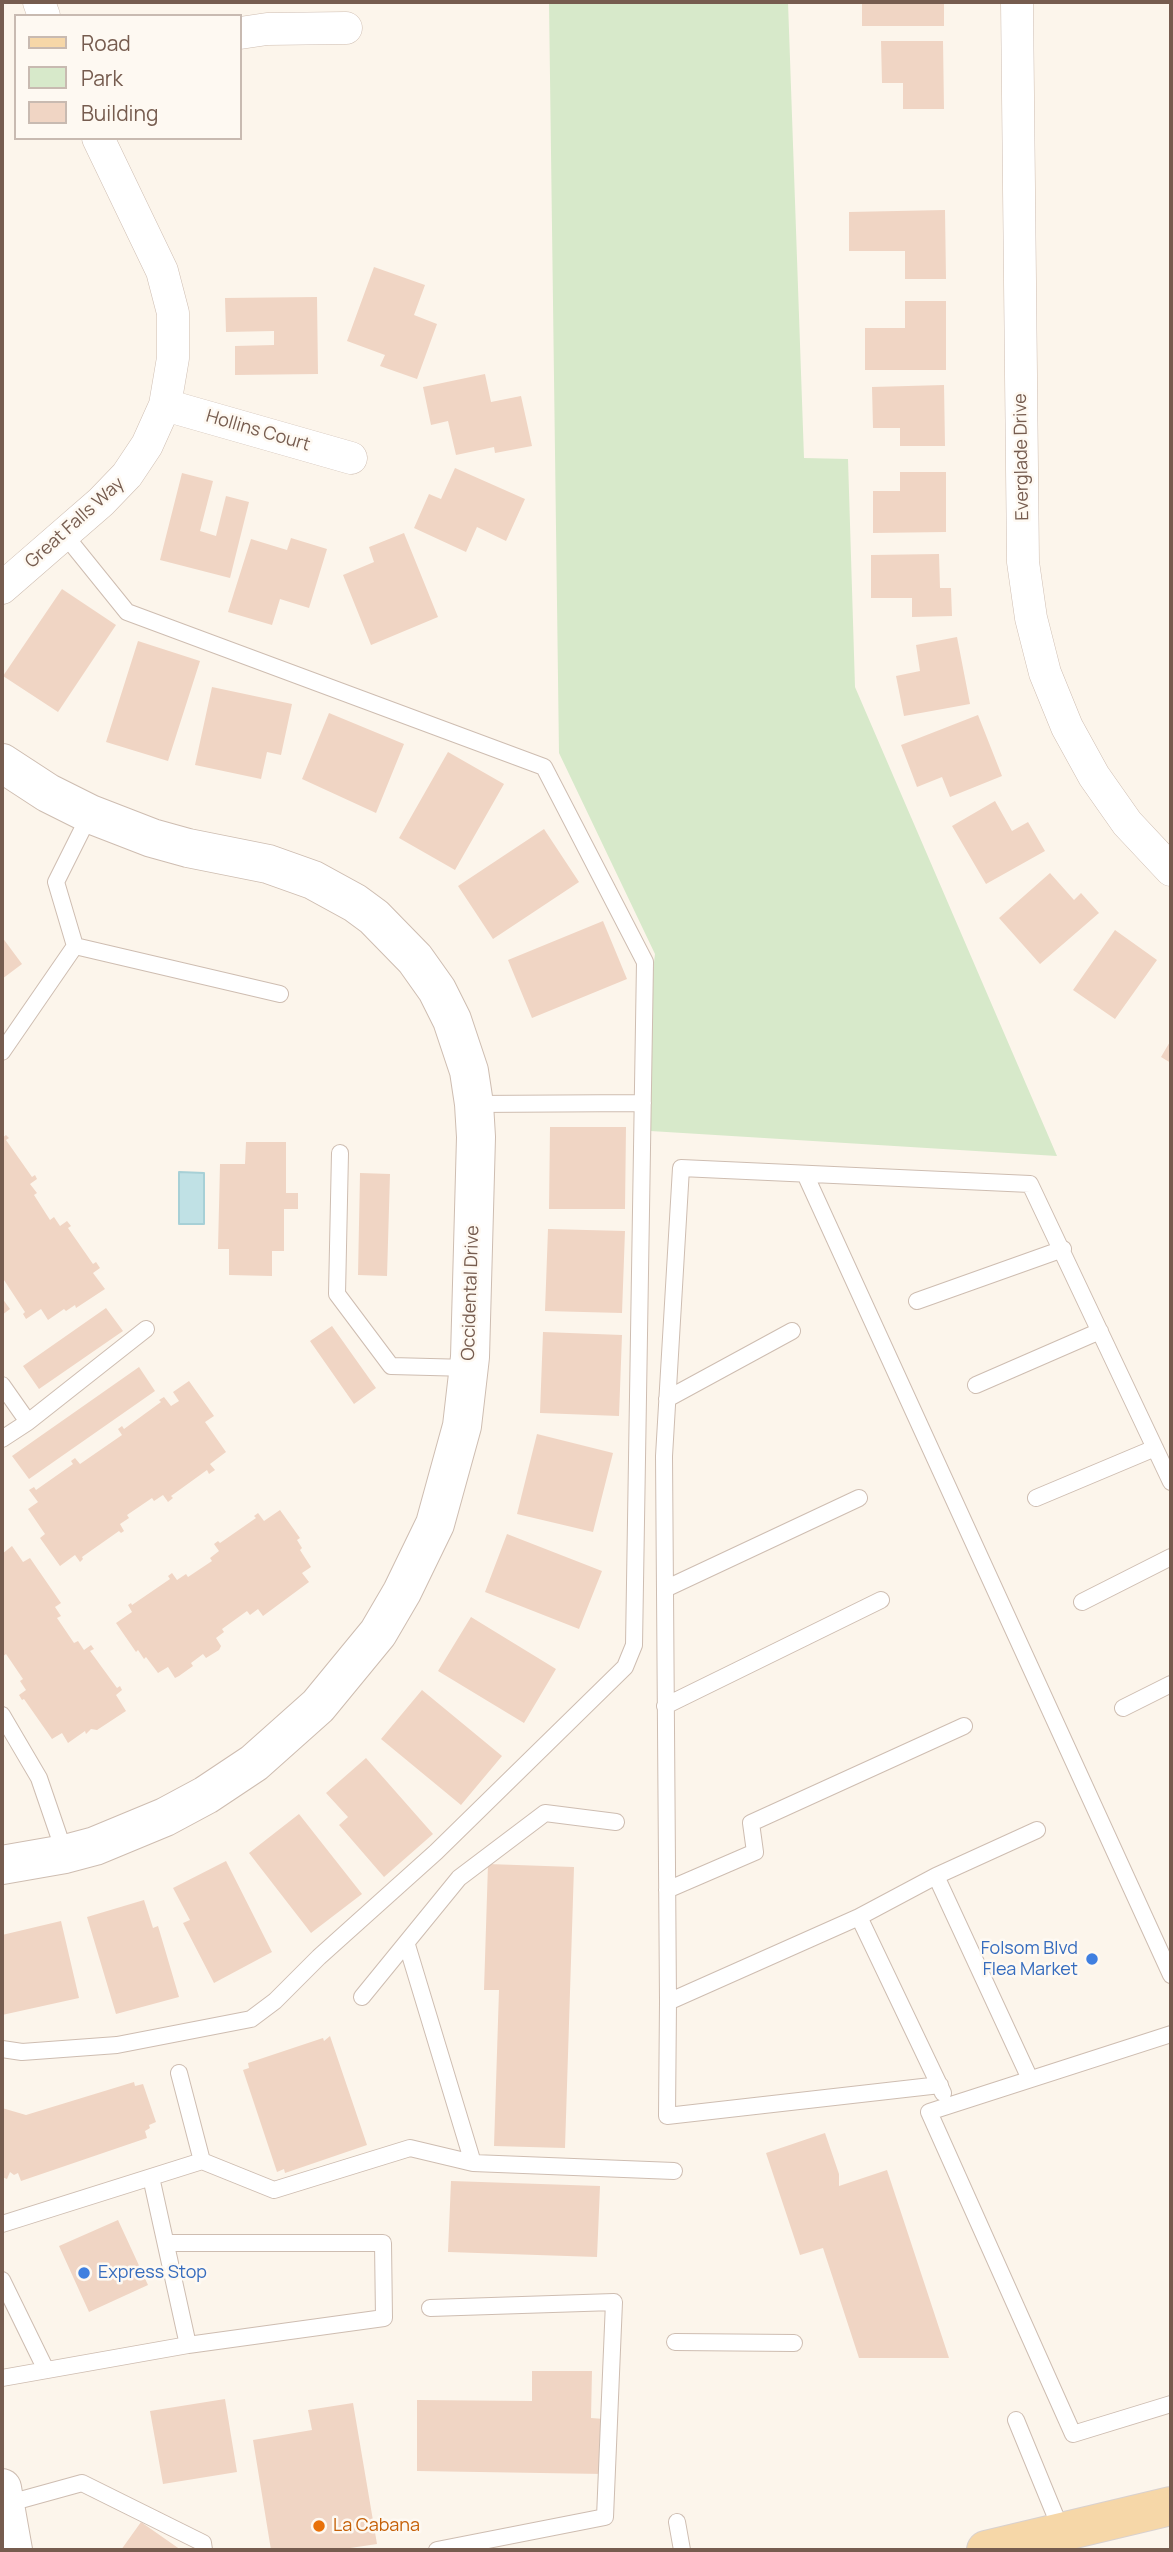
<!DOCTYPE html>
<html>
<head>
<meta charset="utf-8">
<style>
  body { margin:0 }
  #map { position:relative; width:1173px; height:2552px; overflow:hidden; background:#fcf5eb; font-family:Manrope,sans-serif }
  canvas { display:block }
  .frame { position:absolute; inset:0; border:4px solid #765c4f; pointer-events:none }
  .legend { position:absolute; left:14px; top:14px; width:228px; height:126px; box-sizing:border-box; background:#fef9f2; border:2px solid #c8bab1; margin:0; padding:9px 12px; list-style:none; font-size:21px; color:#765c4f }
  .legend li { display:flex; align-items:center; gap:14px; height:35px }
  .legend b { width:35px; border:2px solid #c8bab1 }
</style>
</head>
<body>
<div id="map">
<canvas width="1173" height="2552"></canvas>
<div class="frame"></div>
<ul class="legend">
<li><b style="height:9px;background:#f6d7a8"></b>Road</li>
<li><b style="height:19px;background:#d7e9ca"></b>Park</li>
<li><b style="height:19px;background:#f0d5c4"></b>Building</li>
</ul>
</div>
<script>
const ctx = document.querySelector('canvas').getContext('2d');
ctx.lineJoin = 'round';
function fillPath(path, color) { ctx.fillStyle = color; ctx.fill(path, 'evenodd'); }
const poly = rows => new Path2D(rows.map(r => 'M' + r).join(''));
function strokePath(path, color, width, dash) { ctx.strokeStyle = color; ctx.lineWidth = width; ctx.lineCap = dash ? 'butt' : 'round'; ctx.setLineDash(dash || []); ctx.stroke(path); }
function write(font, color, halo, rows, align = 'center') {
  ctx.font = font + ' Manrope,sans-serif'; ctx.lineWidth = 5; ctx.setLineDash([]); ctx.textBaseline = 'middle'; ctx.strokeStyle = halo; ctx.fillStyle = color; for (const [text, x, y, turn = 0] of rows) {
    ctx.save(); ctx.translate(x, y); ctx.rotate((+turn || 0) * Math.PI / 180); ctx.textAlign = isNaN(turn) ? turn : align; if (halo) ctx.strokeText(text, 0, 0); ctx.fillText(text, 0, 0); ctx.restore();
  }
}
fillPath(poly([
  [549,2,788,2,804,458,848,459,855,687,1057,1156,634,1130,655,954,559,753]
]), '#d7e9ca');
const water = poly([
  [179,1172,204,1173,204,1224,179,1224,179,1172]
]);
fillPath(water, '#c0e1e5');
strokePath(water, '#a7d0d6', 2);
fillPath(poly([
  [862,2,944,2,944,26,862,26],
  [881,41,943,41,944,109,903,109,903,83,882,83],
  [945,210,946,279,905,279,905,251,849,251,849,212],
  [374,267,425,285,414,315,437,324,417,379,380,366,385,355,347,341],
  [317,297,318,374,235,375,235,346,274,345,274,331,226,332,225,298],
  [905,301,946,301,946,370,865,370,865,328,905,328],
  [485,374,491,402,521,396,532,446,495,453,494,447,456,455,448,421,431,425,423,387],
  [944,385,945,446,900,446,900,428,873,428,872,387],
  [455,468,525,499,506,541,477,527,466,552,414,528,429,494,441,499],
  [900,472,946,472,946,532,873,533,873,491,900,491],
  [182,473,213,481,200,531,216,536,226,496,249,502,230,578,160,560],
  [404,533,438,617,371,645,343,575,374,562,369,547],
  [291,538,327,549,309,608,280,599,272,625,228,612,251,539,287,550],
  [939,554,940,588,951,588,952,616,912,617,912,598,871,598,871,555],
  [62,589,116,625,58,712,3,676],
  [957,637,970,704,904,716,896,676,920,671,916,645],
  [138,641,200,661,168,761,106,742],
  [212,687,292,704,281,755,267,752,261,779,195,765],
  [329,713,404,744,376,813,302,779],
  [978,715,1002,776,950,797,942,777,917,787,901,745],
  [448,752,504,784,455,870,399,838],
  [995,801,1012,831,1028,822,1045,851,986,884,952,826],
  [544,829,579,882,493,939,458,886],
  [1050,873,1074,900,1081,893,1099,913,1040,964,999,918],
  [603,921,627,979,532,1018,508,960],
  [1115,930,1157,960,1115,1019,1073,990],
  [2,937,22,964,2,979],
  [1171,1040,1171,1063,1161,1057],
  [550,1127,626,1127,625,1209,549,1209],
  [6,1135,9,1138,6,1140,32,1177,35,1175,37,1179,30,1184,37,1193,34,1195,50,1220,54,1217,60,1226,67,1221,71,1226,68,1228,93,1264,96,1262,100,1268,93,1273,105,1289,76,1308,75,1305,66,1311,64,1309,48,1320,41,1309,26,1319,23,1314,25,1312,2,1277,2,1138],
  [246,1142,286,1142,286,1193,298,1193,298,1209,284,1209,284,1251,272,1251,272,1276,229,1275,229,1249,218,1249,220,1164,245,1164],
  [360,1173,390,1174,387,1276,358,1275],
  [548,1229,625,1231,622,1313,545,1311],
  [2,1298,10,1309,2,1315],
  [106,1308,123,1331,39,1389,23,1366],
  [332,1326,376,1388,354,1404,310,1341],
  [543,1332,622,1335,619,1416,540,1413],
  [139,1367,155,1391,29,1479,12,1456],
  [189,1381,214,1416,205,1422,226,1452,210,1464,215,1470,209,1474,207,1470,171,1496,173,1498,168,1502,163,1495,154,1501,152,1498,127,1515,129,1518,120,1524,124,1531,121,1533,119,1531,82,1557,83,1559,80,1562,75,1555,60,1566,40,1538,45,1534,28,1509,38,1502,29,1490,34,1487,36,1490,73,1464,71,1461,75,1458,80,1464,122,1435,118,1429,122,1426,124,1429,161,1402,159,1400,164,1397,171,1406,179,1401,173,1392],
  [537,1434,613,1453,593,1532,517,1514],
  [280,1510,300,1538,297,1540,302,1548,300,1550,311,1567,302,1573,309,1582,263,1616,258,1609,250,1615,247,1611,222,1629,224,1632,216,1638,221,1646,219,1650,206,1658,203,1654,191,1663,193,1666,179,1676,175,1678,168,1667,158,1673,146,1657,144,1659,138,1650,136,1652,116,1623,132,1612,128,1605,131,1603,132,1605,170,1579,168,1576,172,1573,177,1580,186,1574,188,1577,212,1561,210,1558,219,1551,214,1544,218,1541,220,1543,256,1518,254,1516,258,1513,264,1521],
  [507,1534,602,1571,579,1629,485,1592],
  [12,1546,23,1562,30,1558,61,1603,55,1607,61,1616,57,1618,74,1643,78,1641,84,1650,91,1645,94,1649,90,1651,117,1688,120,1686,122,1690,116,1695,126,1711,97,1730,91,1729,86,1734,85,1731,68,1743,62,1733,52,1739,24,1699,22,1700,19,1695,26,1690,20,1681,23,1679,6,1654,2,1657,2,1554],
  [471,1617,556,1669,524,1723,438,1671],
  [422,1690,502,1756,461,1805,381,1739],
  [366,1758,433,1834,384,1877,339,1825,348,1817,326,1793],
  [299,1814,362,1894,311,1933,249,1853],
  [226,1861,272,1952,214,1983,183,1923,190,1920,173,1888],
  [488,1864,574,1867,565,2148,494,2146,499,1990,484,1990],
  [144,1900,153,1928,158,1926,179,1997,116,2014,87,1917],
  [61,1921,79,1998,2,2015,2,1935],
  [330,2036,367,2145,285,2173,284,2169,277,2172,243,2070,249,2068,248,2063,323,2038,324,2041],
  [134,2082,135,2086,143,2084,156,2122,149,2125,150,2128,145,2131,147,2138,21,2181,18,2173,14,2175,10,2172,7,2179,2,2177,2,2108,26,2115],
  [825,2133,839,2174,839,2186,887,2170,949,2358,859,2358,823,2248,800,2255,766,2153],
  [451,2181,600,2186,597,2257,448,2252],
  [118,2220,148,2285,89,2312,59,2246],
  [532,2371,592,2371,591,2418,604,2419,603,2474,417,2471,417,2400,532,2401],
  [225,2399,237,2472,163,2484,150,2411],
  [353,2403,377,2544,337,2550,271,2550,253,2440,312,2430,308,2410],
  [141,2522,181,2550,121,2550]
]), '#f0d5c4');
const service = poly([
  [75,946,280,994],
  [2,1052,75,946,56,882,90,814],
  [474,1104,643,1103],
  [340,1153,337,1294,391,1366,469,1368],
  [805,1174,1171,1975],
  [917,1301,1063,1249],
  [2,1385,28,1422,2,1439],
  [976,1385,1100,1331],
  [667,1399,792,1331],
  [28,1422,146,1329],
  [1036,1498,1155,1448],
  [665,1589,859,1498],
  [1082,1602,1171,1557],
  [665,1706,881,1600],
  [1123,1708,1171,1684],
  [2,1715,39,1778,65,1854],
  [936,1876,1037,1830],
  [667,1890,755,1852,751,1823,964,1726],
  [859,1917,668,2002,667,2116,940,2085],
  [407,1945,473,2163],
  [362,1997,459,1878,545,1813,616,1822],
  [668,2002,664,1456,681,1168,1030,1184,1171,1482],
  [1171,2034,929,2112,1073,2434,1171,2404],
  [2,2049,22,2052,117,2045,251,2019,275,2001,319,1957,436,1852,625,1667,634,1645,645,962,544,767,127,612,64,534],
  [943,2093,859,1917,936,1876,1030,2079],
  [202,2161,274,2190,410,2148,473,2163,674,2171],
  [2,2224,202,2161,179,2073],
  [166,2243,383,2243,384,2318,188,2345],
  [2,2280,46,2370],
  [430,2308,614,2302,605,2517,437,2550],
  [675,2342,794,2343],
  [2,2378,188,2345,151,2177],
  [1016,2420,1062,2532],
  [6,2504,82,2483,203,2543,204,2550],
  [677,2522,682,2550]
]);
const minor = poly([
  [39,2,44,16],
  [1017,2,1023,562,1031,618,1045,673,1067,727,1094,776,1127,823,1171,870],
  [240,33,267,29,346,28],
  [165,405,351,458],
  [2,588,101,502,127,475,147,445,165,405,173,358,173,313,162,271,98,138]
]);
const tertiary = poly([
  [2,763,48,793,90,814,152,838,188,848,268,864,313,880,355,903,374,917,415,959,437,990,452,1020,469,1071,474,1104,476,1137,470,1357,462,1426,435,1524,402,1592,378,1633,318,1706,254,1763,206,1795,165,1817,95,1846,65,1854,2,1865],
  [2,2488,13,2550]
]);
const primary = poly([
  [986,2550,1171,2506]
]);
strokePath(service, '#cebdb1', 18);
strokePath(minor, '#cebdb1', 33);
strokePath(tertiary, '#cebdb1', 40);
strokePath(primary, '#d9d1ce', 40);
strokePath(service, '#fff', 16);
strokePath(minor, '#fff', 32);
strokePath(tertiary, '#fff', 38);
strokePath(primary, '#f6d7a8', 38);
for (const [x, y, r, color] of [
  [1092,1959,7,"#3f7fe0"],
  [84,2273,7,"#3f7fe0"],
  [319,2526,7,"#e8710a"]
]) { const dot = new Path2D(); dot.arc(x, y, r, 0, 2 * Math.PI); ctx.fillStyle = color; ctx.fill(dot); strokePath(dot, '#fef9f2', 2.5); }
write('18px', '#765c4f', '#fef9f2', [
  ["Hollins Court",258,431,16],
  ["Everglade Drive",1022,457,-91],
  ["Great Falls Way",75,523,-42],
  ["Occidental Drive",471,1293,-88]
]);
write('18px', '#366cbe', '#fef9f2', [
  ["Folsom Blvd",1078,1949],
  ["Flea Market",1078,1970],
  ["Express Stop",98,2273,"left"]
], 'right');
write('18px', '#c56008', '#fef9f2', [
  ["La Cabana",333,2526]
], 'left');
</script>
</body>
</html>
